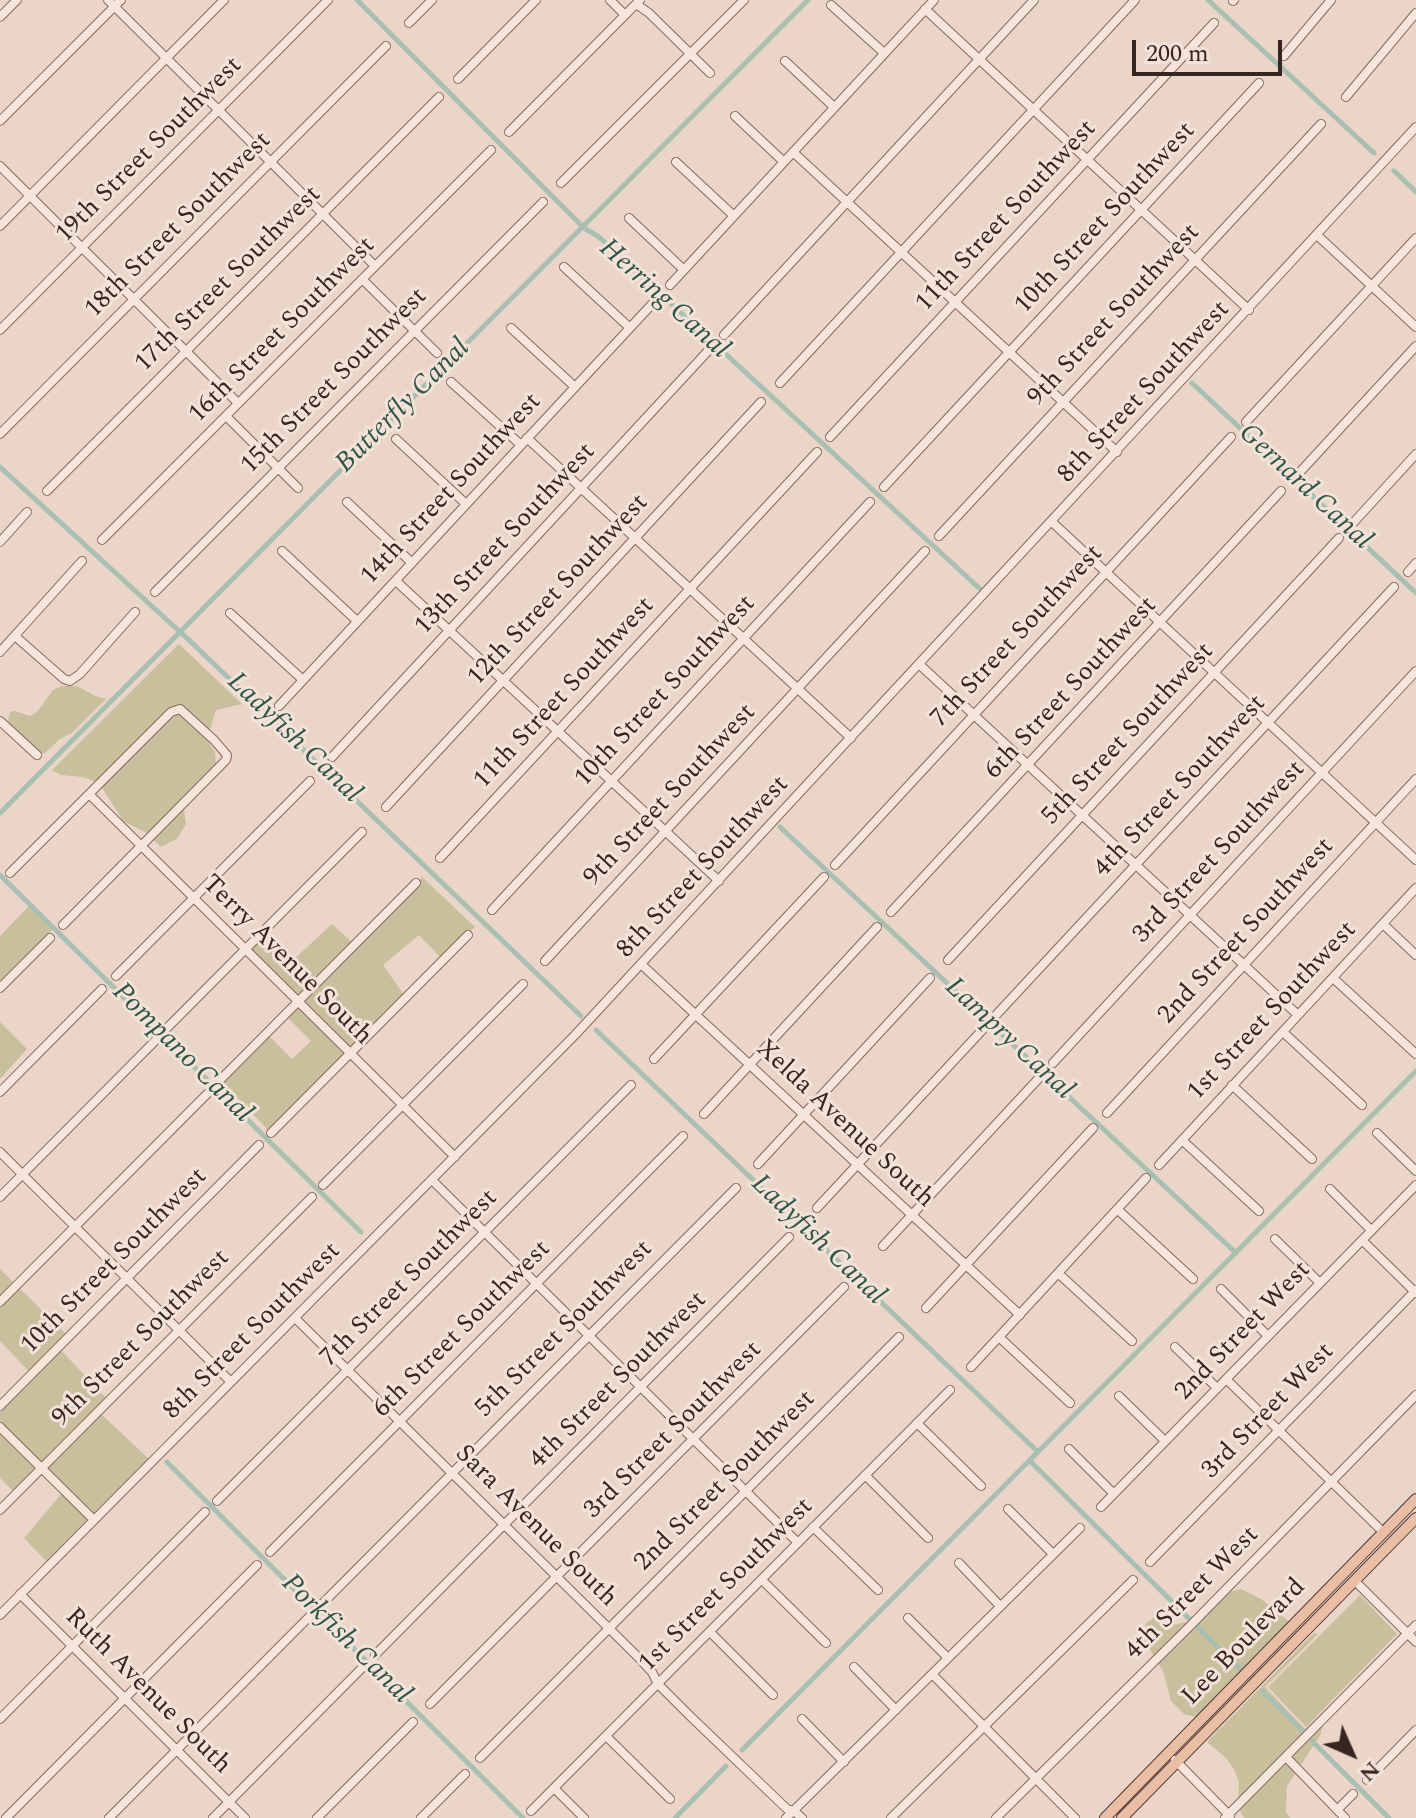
<!DOCTYPE html>
<html>
<head>
<meta charset="utf-8">
<style>
  body { margin:0 }
  #map { position:relative; width:1416px; height:1818px; overflow:hidden; background:#ead5c8; font-family:Spectral,serif }
  canvas { display:block }
  .north { position:absolute; left:1312px; top:1714px; width:80px; height:80px; -webkit-text-stroke:6px #f2e2d7; paint-order:stroke; rotate:135deg; font-size:22px; font-weight:700; line-height:32px; text-align:center; color:#372521 }
  .north::after { content:''; display:block; margin:auto; width:28px; height:36px; background:#372521; clip-path:polygon(50% 0,100% 100%,50% 72%,0 100%) }
  .scale { position:absolute; left:1132px; top:40px; width:150px; height:36px; box-sizing:border-box; border:4px solid #372521; border-top:0; padding-left:10px; font-size:24px; line-height:28px; white-space:nowrap; color:#372521; -webkit-text-stroke:6px #f2e2d7; paint-order:stroke }
</style>
</head>
<body>
<div id="map">
<canvas width="1416" height="1818"></canvas>
<div class="north">N</div>
<div class="scale">200 m</div>
</div>
<script>
const ctx = document.querySelector('canvas').getContext('2d');
ctx.lineJoin = 'round';
function fillPath(path, color) { ctx.fillStyle = color; ctx.fill(path, 'evenodd'); }
const poly = rows => new Path2D(rows.map(r => 'M' + r).join(''));
function strokePath(path, color, width, dash) { ctx.strokeStyle = color; ctx.lineWidth = width; ctx.lineCap = dash ? 'butt' : 'round'; ctx.setLineDash(dash || []); ctx.stroke(path); }
function write(font, color, halo, rows, align = 'center') {
  ctx.font = font + ' Spectral,serif'; ctx.lineWidth = 6; ctx.setLineDash([]); ctx.textBaseline = 'middle'; ctx.strokeStyle = halo; ctx.fillStyle = color; for (const [text, x, y, turn = 0] of rows) {
    ctx.save(); ctx.translate(x, y); ctx.rotate((+turn || 0) * Math.PI / 180); ctx.textAlign = isNaN(turn) ? turn : align; if (halo) ctx.strokeText(text, 0, 0); ctx.fillText(text, 0, 0); ctx.restore();
  }
}
fillPath(poly([
  [179,644,242,704,216,710,208,736,209,743,215,752,216,764,208,776,187,799,184,810,186,824,178,838,161,847,145,832,123,821,99,783,83,777,61,775,52,770],
  [62,686,77,686,95,696,106,699,72,733,60,739,45,753,39,754,11,728,8,720,10,712,15,711,30,716,37,712,53,690],
  [422,877,475,927,442,959,419,935,383,965,407,999,268,1130,219,1078,266,1033,292,1059,311,1041,286,1016,299,1002,245,948,261,934,290,963,332,924,354,944],
  [31,904,55,927,0,986,0,936],
  [0,1022,27,1049,0,1079],
  [0,1269,69,1337,59,1348,109,1401,99,1412,153,1463,49,1564,24,1538,63,1492,40,1468,13,1491,0,1478,0,1412,35,1378,0,1341],
  [1241,1589,1261,1599,1291,1623,1198,1718,1184,1714,1171,1701,1163,1671,1142,1637,1146,1623,1155,1617,1171,1625,1203,1619,1229,1592],
  [1360,1595,1397,1634,1306,1727,1268,1687],
  [1314,1633,1318,1634,1265,1687,1305,1729,1327,1709,1320,1736,1287,1786,1286,1812,1290,1818,1244,1818,1238,1807,1239,1782,1234,1769,1225,1757,1207,1742]
]), '#c8bf9d');
strokePath(poly([
  [357,0,584,228,599,237,979,588],
  [1208,0,1374,153],
  [1394,171,1416,192],
  [1192,383,1416,593],
  [0,467,190,641,581,1016],
  [0,813,808,0],
  [780,827,1236,1253],
  [0,875,361,1232],
  [596,1030,1038,1452],
  [1030,1461,1240,1669],
  [167,1462,523,1818],
  [1262,1691,1303,1731],
  [1312,1741,1389,1818],
  [742,1750,1416,1071],
  [675,1818,726,1766]
]), '#a9bfb1', 5);
const minor = poly([
  [108,0,375,266],
  [610,0,625,15],
  [1233,1,1234,0],
  [636,4,649,13,710,73],
  [831,5,884,53],
  [925,9,1249,310],
  [0,17,17,0],
  [409,23,432,0],
  [1284,56,1331,0],
  [785,61,834,107],
  [458,79,536,0],
  [1346,97,1416,13],
  [735,116,784,162],
  [0,121,121,0],
  [509,132,640,0],
  [793,152,1117,452],
  [676,162,734,216],
  [0,166,238,403],
  [561,183,744,0],
  [629,218,684,270],
  [0,226,224,0],
  [1318,236,1416,327],
  [564,267,630,328],
  [362,279,437,353],
  [670,285,934,0],
  [511,328,575,387],
  [0,330,328,0],
  [724,335,1034,0],
  [451,382,521,445],
  [780,383,1135,0],
  [226,416,298,488],
  [1246,422,1416,238],
  [0,434,386,46],
  [830,437,1214,23],
  [527,438,851,738],
  [396,439,466,504],
  [1300,472,1416,346],
  [884,487,1259,83],
  [47,491,439,97],
  [347,502,412,563],
  [1052,522,1416,860],
  [1354,522,1416,454],
  [939,536,1321,124],
  [102,540,491,150],
  [0,542,27,512],
  [282,551,357,621],
  [1408,572,1416,563],
  [396,581,719,881],
  [155,592,543,202],
  [230,613,303,680],
  [15,636,64,679,70,681,80,674,135,612],
  [0,652,82,561],
  [920,665,1298,1015],
  [279,706,654,302],
  [0,721,37,755],
  [332,757,708,351],
  [89,794,455,1157],
  [386,807,761,402],
  [440,858,817,452],
  [835,865,1231,437],
  [10,873,171,712,180,709,214,740,227,755,226,760,63,925],
  [492,910,870,502],
  [891,912,1281,491],
  [1383,924,1416,955],
  [948,960,1339,538],
  [545,961,925,551],
  [642,965,1020,1315],
  [116,976,310,781],
  [1333,978,1416,1054],
  [0,988,50,938],
  [997,1014,1394,587],
  [167,1028,362,832],
  [1283,1032,1362,1105],
  [654,1059,824,877],
  [1053,1063,1416,671],
  [219,1081,416,883],
  [1232,1085,1312,1159],
  [0,1092,102,989],
  [1107,1113,1416,779],
  [704,1114,877,927],
  [271,1133,468,935],
  [1377,1133,1416,1171],
  [1182,1140,1259,1211],
  [0,1152,231,1382],
  [758,1164,930,978],
  [1159,1165,1416,888],
  [432,1180,798,1543],
  [323,1185,523,984],
  [1330,1189,1371,1230],
  [0,1197,155,1041],
  [817,1208,986,1026],
  [1117,1209,1193,1279],
  [1275,1239,1320,1283],
  [1362,1240,1416,1293],
  [883,1246,1040,1077],
  [1058,1273,1132,1341],
  [1221,1289,1268,1336],
  [0,1302,207,1094],
  [926,1308,1093,1128],
  [295,1318,640,1659,652,1672,658,1684,689,1715,787,1809,794,1811,802,1818],
  [999,1337,1070,1403],
  [1175,1347,1217,1388],
  [971,1367,1146,1178],
  [1226,1379,1383,1532],
  [1119,1396,1165,1441],
  [0,1406,259,1145],
  [917,1423,981,1486],
  [0,1427,94,1520],
  [1069,1449,1114,1494],
  [865,1475,928,1538],
  [217,1501,631,1085],
  [1101,1507,1416,1185],
  [1008,1509,1053,1554],
  [0,1510,312,1197],
  [813,1527,878,1590],
  [270,1552,683,1136],
  [1150,1562,1416,1290],
  [959,1563,1000,1606],
  [762,1580,826,1643],
  [1355,1581,1416,1642],
  [20,1594,245,1818],
  [322,1604,736,1188],
  [0,1615,575,1035,1416,127],
  [908,1618,948,1658],
  [710,1632,773,1695],
  [375,1655,789,1237],
  [854,1667,896,1710],
  [932,1674,1075,1818],
  [430,1704,844,1287],
  [0,1719,205,1512],
  [802,1719,844,1762],
  [606,1736,670,1799],
  [1286,1757,1345,1818],
  [480,1758,899,1337],
  [1175,1760,1230,1816],
  [1367,1780,1416,1730],
  [554,1788,584,1818],
  [1337,1810,1353,1794],
  [531,1811,950,1390],
  [6,1818,257,1565],
  [109,1818,310,1616],
  [213,1818,362,1668],
  [317,1818,413,1722],
  [421,1818,465,1774],
  [786,1818,1080,1528],
  [891,1818,1133,1580],
  [996,1818,1190,1626,1416,1395],
  [1225,1818,1416,1625]
]);
const major = poly([
  [1105,1818,1416,1499],
  [1122,1818,1416,1518]
]);
strokePath(minor, '#85675f', 10);
strokePath(major, '#533732', 12);
strokePath(minor, '#f6e5db', 8);
strokePath(major, '#e9bea4', 10);
write('26px', '#372521', '#f2e2d7', [
  ["19th Street Southwest",150,151,-45],
  ["11th Street Southwest",1007,217,-47],
  ["10th Street Southwest",1106,219,-47],
  ["18th Street Southwest",179,226,-45],
  ["17th Street Southwest",229,280,-45],
  ["9th Street Southwest",1115,316,-47],
  ["16th Street Southwest",283,331,-45],
  ["15th Street Southwest",335,382,-45],
  ["8th Street Southwest",1145,393,-47],
  ["14th Street Southwest",452,490,-47],
  ["13th Street Southwest",506,540,-47],
  ["12th Street Southwest",559,591,-47],
  ["7th Street Southwest",1018,637,-47],
  ["6th Street Southwest",1072,689,-47],
  ["10th Street Southwest",666,692,-47],
  ["11th Street Southwest",565,694,-47],
  ["5th Street Southwest",1129,735,-47],
  ["4th Street Southwest",1181,787,-47],
  ["9th Street Southwest",671,796,-47],
  ["3rd Street Southwest",1220,853,-47],
  ["8th Street Southwest",704,868,-47],
  ["2nd Street Southwest",1247,932,-47],
  ["Terry Avenue South",286,961,45],
  ["1st Street Southwest",1273,1012,-47],
  ["Xelda Avenue South",844,1125,43],
  ["10th Street Southwest",115,1262,-45],
  ["7th Street Southwest",410,1279,-45],
  ["6th Street Southwest",463,1330,-45],
  ["5th Street Southwest",565,1330,-45],
  ["8th Street Southwest",253,1332,-45],
  ["2nd Street West",1244,1332,-46],
  ["9th Street Southwest",142,1339,-45],
  ["4th Street Southwest",619,1381,-45],
  ["3rd Street West",1269,1412,-46],
  ["3rd Street Southwest",674,1431,-45],
  ["2nd Street Southwest",726,1482,-45],
  ["Sara Avenue South",535,1527,45],
  ["1st Street Southwest",727,1586,-45],
  ["4th Street West",1193,1594,-45],
  ["Lee Boulevard",1245,1643,-46],
  ["Ruth Avenue South",147,1692,45]
]);
write('italic 28px', '#325548', '#f2e2d7', [
  ["Herring Canal",663,300,42],
  ["Butterfly Canal",404,407,-45],
  ["Gernard Canal",1304,488,43],
  ["Ladyfish Canal",293,739,44],
  ["Lampry Canal",1008,1040,43],
  ["Pompano Canal",181,1054,45],
  ["Ladyfish Canal",817,1241,44],
  ["Porkfish Canal",345,1640,45]
]);
</script>
</body>
</html>
